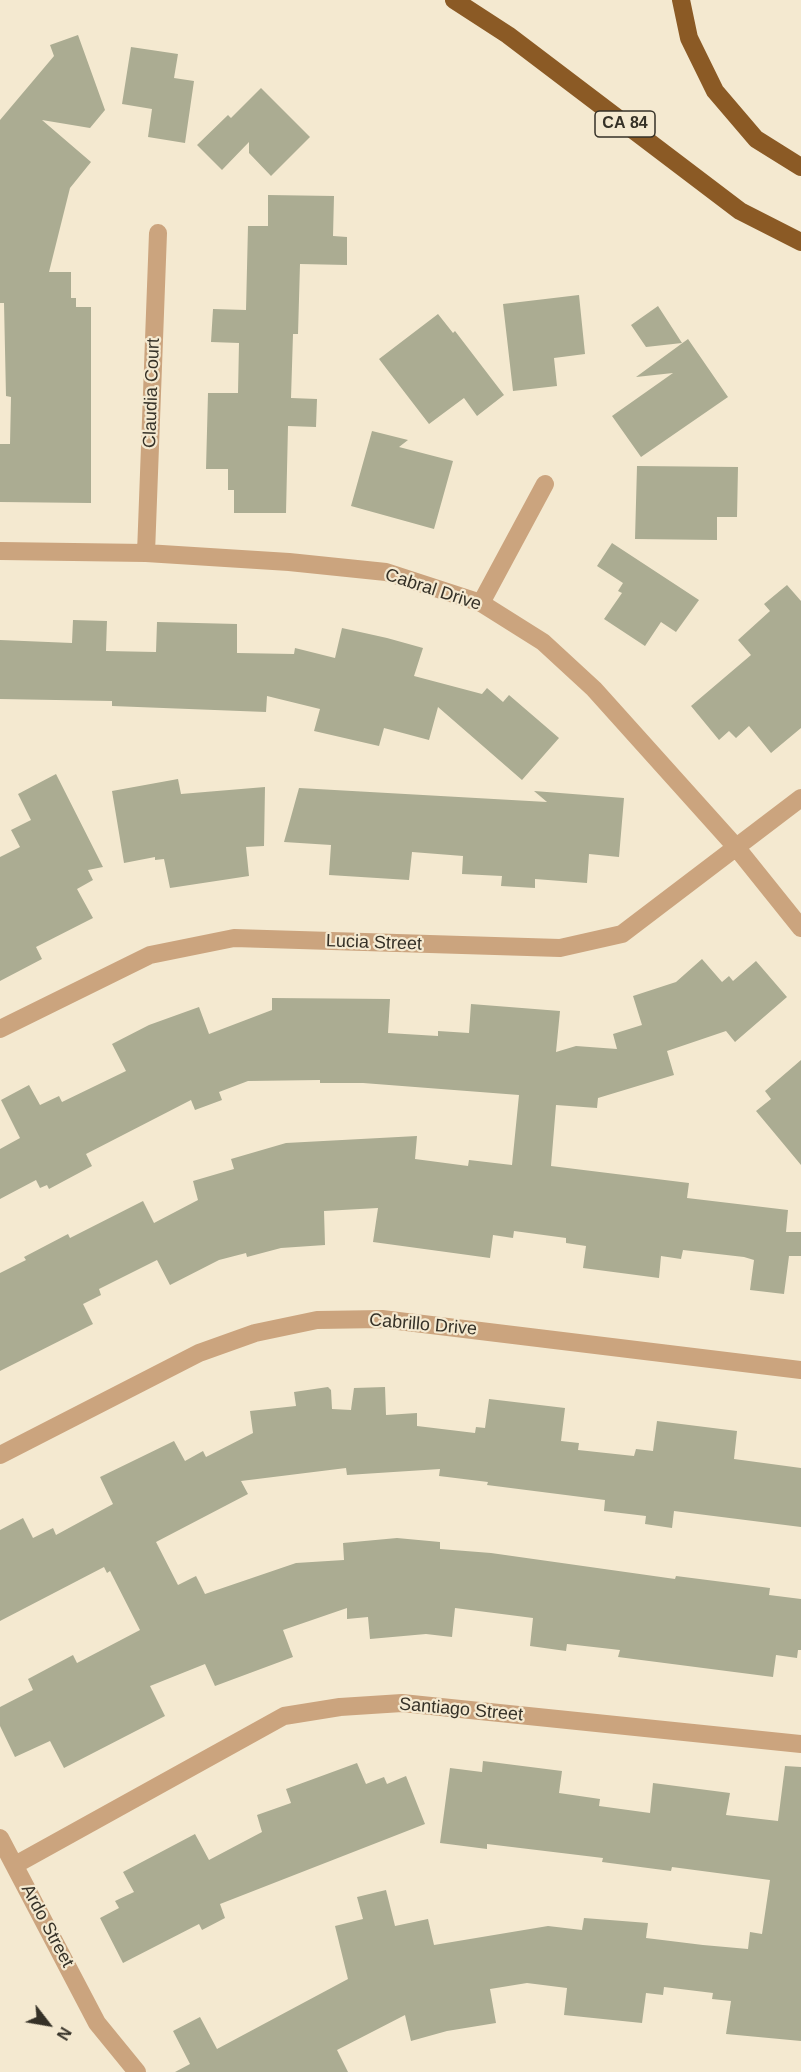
<!DOCTYPE html>
<html>
<head>
<meta charset="utf-8">
<style>
  body { margin:0 }
  #map { position:relative; width:801px; height:2072px; overflow:hidden; background:#f4e9d0; font-family:Arial,sans-serif }
  canvas { display:block }
  .north { position:absolute; left:18px; top:1994px; width:60px; height:60px; -webkit-text-stroke:4px #f4e9d0; paint-order:stroke; rotate:121deg; font-size:16px; font-weight:700; line-height:24px; text-align:center; color:#353127 }
  .north::after { content:''; display:block; margin:auto; width:21px; height:27px; background:#353127; clip-path:polygon(50% 0,100% 100%,50% 72%,0 100%) }
</style>
</head>
<body>
<div id="map">
<canvas width="801" height="2072"></canvas>
<div class="north">N</div>
</div>
<script>
const ctx = document.querySelector('canvas').getContext('2d');
ctx.lineJoin = 'round';
function fillPath(path, color) { ctx.fillStyle = color; ctx.fill(path, 'evenodd'); }
const poly = rows => new Path2D(rows.map(r => 'M' + r).join(''));
function strokePath(path, color, width, dash) { ctx.strokeStyle = color; ctx.lineWidth = width; ctx.lineCap = dash ? 'butt' : 'round'; ctx.setLineDash(dash || []); ctx.stroke(path); }
function write(font, color, halo, rows, align = 'center') {
  ctx.font = font + ' Arial,sans-serif'; ctx.lineWidth = 4.5; ctx.setLineDash([]); ctx.textBaseline = 'middle'; ctx.strokeStyle = halo; ctx.fillStyle = color; for (const [text, x, y, turn = 0] of rows) {
    ctx.save(); ctx.translate(x, y); ctx.rotate((+turn || 0) * Math.PI / 180); ctx.textAlign = isNaN(turn) ? turn : align; if (halo) ctx.strokeText(text, 0, 0); ctx.fillText(text, 0, 0); ctx.restore();
  }
}
fillPath(poly([
  [78,35,105,110,90,128,42,120,91,162,70,188,49,272,71,272,71,298,76,298,76,307,91,307,91,503,0,502,0,444,10,444,11,397,6,396,4,303,0,303,0,120,54,56,50,45],
  [131,47,178,54,174,78,194,81,185,143,148,137,152,109,122,104],
  [261,88,310,137,271,176,249,153,249,142,222,170,197,145,228,115,231,118],
  [268,195,334,196,333,236,347,237,347,265,300,264,298,334,293,334,291,398,317,399,316,427,288,426,286,513,234,513,234,490,228,490,228,469,206,469,208,393,238,393,239,343,211,342,213,309,246,310,248,226,268,226],
  [579,295,585,354,554,358,557,386,513,391,503,304],
  [658,306,682,343,646,347,631,325],
  [438,314,453,333,455,331,504,395,477,416,464,398,429,424,379,359],
  [688,339,728,397,641,457,612,416,673,373,636,377],
  [372,431,408,440,399,447,453,461,434,529,351,506],
  [637,466,738,467,737,517,717,517,717,540,635,539],
  [612,543,699,600,676,632,661,622,645,646,604,619,622,593,618,591,623,583,597,566],
  [787,585,801,601,801,728,771,753,749,726,736,738,729,731,719,740,691,706,751,655,738,640,770,611,764,604],
  [73,620,107,621,106,651,156,652,157,622,237,624,237,653,294,654,295,648,335,658,342,628,387,638,423,648,414,676,482,694,487,688,503,702,509,695,559,738,522,780,438,707,429,740,384,728,379,746,314,731,320,709,267,696,266,712,112,706,112,701,0,699,0,640,72,643],
  [56,774,103,867,88,870,93,880,77,889,93,918,36,947,42,959,0,981,0,857,20,847,11,830,31,820,18,794],
  [178,779,181,794,265,787,264,846,246,847,249,876,170,888,164,859,155,860,155,857,124,863,112,791],
  [299,788,547,802,534,791,624,798,619,857,589,854,587,883,535,879,535,888,501,886,502,876,462,874,463,856,412,852,409,880,329,875,331,845,284,842],
  [702,959,722,982,729,976,733,981,756,961,787,997,735,1042,726,1031,667,1051,674,1075,598,1098,597,1108,556,1105,551,1166,689,1183,687,1198,788,1210,786,1232,801,1232,801,1256,789,1256,784,1294,750,1290,754,1260,744,1257,683,1250,681,1259,661,1256,659,1278,583,1268,586,1246,566,1243,566,1238,514,1231,513,1238,493,1235,490,1258,373,1242,378,1208,324,1211,325,1245,281,1248,247,1257,246,1253,219,1260,170,1285,157,1260,99,1289,101,1295,83,1304,93,1324,0,1371,0,1273,26,1260,24,1257,68,1234,70,1238,143,1201,154,1223,198,1200,193,1181,234,1169,231,1159,286,1143,417,1136,415,1159,468,1166,469,1160,512,1165,519,1095,363,1083,320,1083,320,1080,248,1081,219,1092,222,1100,195,1110,191,1100,86,1154,92,1166,49,1189,47,1185,40,1188,36,1180,0,1199,0,1149,20,1138,1,1100,29,1085,40,1105,59,1096,62,1102,126,1071,112,1044,149,1025,199,1007,209,1034,272,1010,272,998,390,999,388,1033,438,1036,438,1031,469,1033,471,1004,560,1011,556,1052,576,1046,617,1049,613,1034,642,1025,633,996,676,982],
  [801,1060,801,1165,756,1111,771,1099,765,1091],
  [328,1387,331,1390,332,1409,351,1410,354,1388,385,1387,386,1415,417,1413,417,1426,475,1433,476,1427,485,1428,489,1399,565,1408,561,1441,579,1443,578,1450,634,1456,636,1449,653,1451,657,1421,737,1431,734,1459,801,1468,801,1527,674,1511,672,1528,645,1524,646,1516,604,1511,605,1500,487,1485,488,1482,439,1476,440,1469,347,1475,346,1468,241,1481,248,1494,156,1542,178,1585,196,1576,205,1594,296,1563,344,1560,343,1543,397,1538,440,1542,440,1549,491,1553,675,1579,676,1576,770,1588,769,1595,801,1599,801,1650,798,1650,797,1658,776,1655,773,1677,618,1657,620,1650,567,1644,566,1651,530,1646,533,1618,455,1608,452,1637,426,1634,370,1639,368,1617,347,1619,347,1608,283,1630,293,1657,215,1686,205,1664,150,1686,165,1716,64,1768,50,1741,15,1757,0,1726,0,1707,33,1690,28,1679,73,1655,77,1663,140,1630,110,1571,107,1573,104,1567,0,1621,0,1530,23,1518,33,1538,53,1528,56,1535,113,1504,100,1477,174,1441,185,1461,203,1451,206,1457,253,1433,250,1411,296,1406,294,1392],
  [483,1761,562,1771,559,1793,600,1799,599,1806,650,1813,653,1783,730,1793,726,1815,778,1821,785,1766,801,1767,801,2041,726,2034,731,2001,712,1999,713,1993,664,1987,663,1995,646,1993,642,2023,564,2015,567,1988,527,1983,490,1989,496,2023,447,2031,411,2041,405,2015,337,2050,348,2072,175,2072,190,2064,173,2031,200,2017,217,2049,348,1979,335,1926,363,1919,357,1897,386,1890,395,1926,428,1919,434,1945,548,1926,582,1930,584,1918,648,1923,646,1938,703,1945,748,1949,750,1932,762,1934,770,1880,672,1867,671,1871,602,1862,603,1858,487,1844,487,1849,440,1843,450,1768,482,1772],
  [357,1763,366,1784,384,1777,387,1784,406,1776,425,1824,220,1904,225,1918,202,1930,199,1924,123,1963,100,1918,119,1908,115,1901,134,1892,123,1872,195,1834,209,1860,262,1832,257,1815,291,1803,286,1789]
]), '#abac92');
strokePath(poly([
  [0,551,146,553,289,562,386,572,481,603,543,642,594,689,736,847,801,928],
  [146,553,158,233],
  [481,603,545,484],
  [0,1029,150,955,234,938,560,948,622,934,801,798],
  [0,1455,199,1353,255,1333,317,1320,382,1319,801,1370],
  [0,1838,97,2023,137,2072],
  [15,1865,284,1716,340,1707,402,1703,801,1744]
]), '#cba47e', 18);
strokePath(poly([
  [454,0,508,35,740,211,801,242],
  [681,0,689,38,715,91,756,139,801,167]
]), '#8b5a25', 18);
for (const [x, y, w] of [
  [625,124,60]
]) { const box = new Path2D(); box.roundRect(x - w / 2, y - 13, w, 26, 4.5); ctx.fillStyle = '#f4e9d0'; ctx.fill(box); strokePath(box, '#353127', 1.5); }
write('bold 16px', '#353127', null, [
  ["CA 84",625,124]
]);
write('18px', '#353127', '#f4e9d0', [
  ["Claudia Court",152,393,-88],
  ["Cabral Drive",433,590,18],
  ["Lucia Street",374,943,2],
  ["Cabrillo Drive",423,1325,5],
  ["Santiago Street",461,1710,5],
  ["Ardo Street",47,1926,62]
]);
</script>
</body>
</html>
